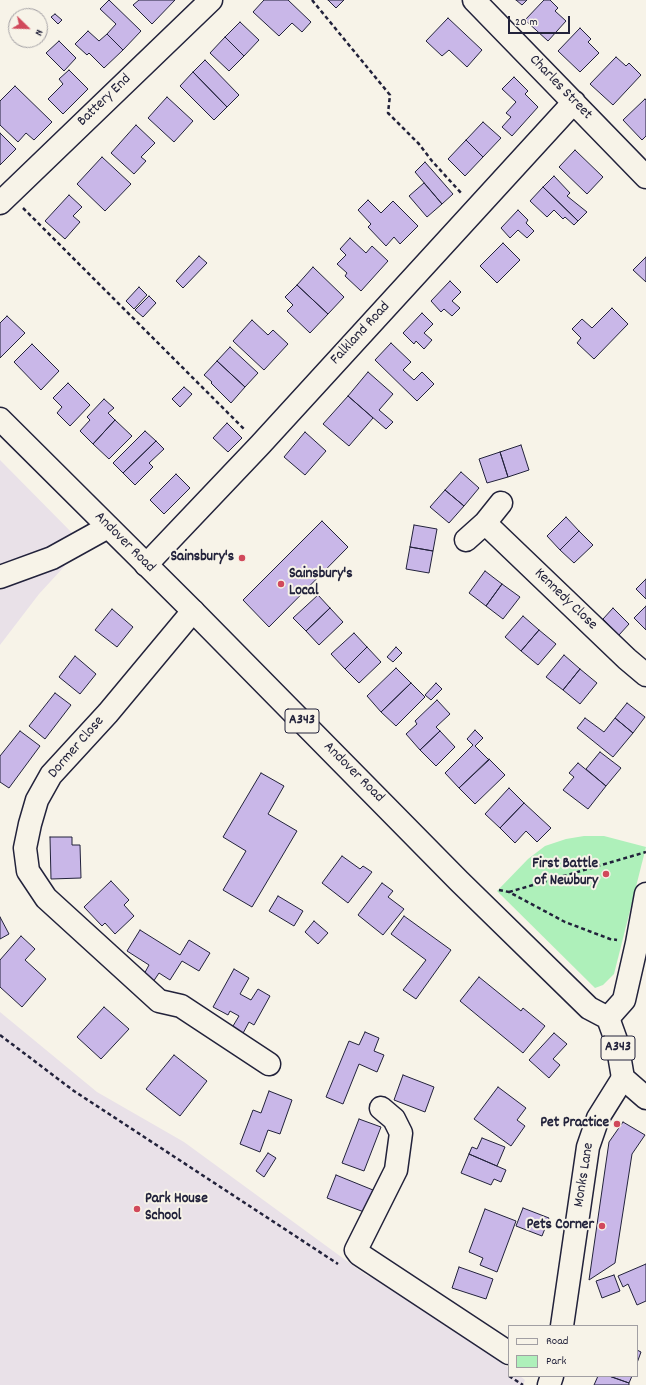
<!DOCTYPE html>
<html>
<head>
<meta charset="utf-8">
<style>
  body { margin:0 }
  #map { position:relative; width:646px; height:1385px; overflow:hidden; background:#f7f3e8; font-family:Dekko,sans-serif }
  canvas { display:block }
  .legend { position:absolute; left:508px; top:1325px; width:130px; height:52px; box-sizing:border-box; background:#f7f3e8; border:1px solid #a29fa3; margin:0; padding:5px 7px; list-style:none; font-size:12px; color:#22223b }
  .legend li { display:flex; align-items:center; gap:8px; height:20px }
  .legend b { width:20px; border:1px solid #a29fa3 }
  .north { position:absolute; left:8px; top:8px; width:40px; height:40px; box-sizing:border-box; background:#f7f3e8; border:1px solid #a29fa3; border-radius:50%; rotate:113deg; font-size:11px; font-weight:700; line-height:16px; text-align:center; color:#22223b }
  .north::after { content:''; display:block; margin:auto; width:14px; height:18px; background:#d1495b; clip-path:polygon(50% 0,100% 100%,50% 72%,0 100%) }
  .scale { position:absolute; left:508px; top:16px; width:62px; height:18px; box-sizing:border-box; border:2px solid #22223b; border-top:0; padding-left:5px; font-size:12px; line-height:14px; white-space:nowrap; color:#22223b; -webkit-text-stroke:3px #f7f3e8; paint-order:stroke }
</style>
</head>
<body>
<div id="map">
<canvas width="646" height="1385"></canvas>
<ul class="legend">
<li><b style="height:5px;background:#f7f3e8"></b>Road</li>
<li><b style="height:11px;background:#aef0ba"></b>Park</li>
</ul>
<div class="north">N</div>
<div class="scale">20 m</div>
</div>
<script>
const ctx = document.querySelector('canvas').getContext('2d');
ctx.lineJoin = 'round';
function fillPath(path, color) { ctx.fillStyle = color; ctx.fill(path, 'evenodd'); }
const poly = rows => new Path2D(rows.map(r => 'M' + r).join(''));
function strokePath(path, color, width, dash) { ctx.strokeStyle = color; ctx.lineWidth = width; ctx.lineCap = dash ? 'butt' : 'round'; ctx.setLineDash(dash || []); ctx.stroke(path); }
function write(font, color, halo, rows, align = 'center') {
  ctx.font = font + ' Dekko,sans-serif'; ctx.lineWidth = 4; ctx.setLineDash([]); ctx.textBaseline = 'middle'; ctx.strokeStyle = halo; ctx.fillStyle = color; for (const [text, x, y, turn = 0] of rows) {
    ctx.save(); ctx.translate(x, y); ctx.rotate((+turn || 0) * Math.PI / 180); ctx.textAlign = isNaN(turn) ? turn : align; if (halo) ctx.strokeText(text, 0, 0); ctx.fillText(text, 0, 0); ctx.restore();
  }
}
fillPath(poly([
  [0,460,84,545,39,594,0,645],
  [0,1012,97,1092,184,1142,366,1275,393,1286,509,1368,509,1376,520,1376,525,1380,523,1385,0,1385]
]), '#e9e1e8');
fillPath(poly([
  [584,836,604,836,646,847,614,974,603,985,595,988,497,891,528,859,545,846,566,839]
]), '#aef0ba');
const building = poly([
  [109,0,141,31,123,50,107,34,116,24,100,9,109,0],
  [139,0,175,0,152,24,133,5,139,0],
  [264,0,288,0,311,22,302,32,292,23,279,36,253,12,264,0],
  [328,0,344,0,336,8,328,0],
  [516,0,527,0,522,5,516,0],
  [544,0,550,0,558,8,555,11,566,21,548,41,525,20,544,0],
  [55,14,62,20,58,24,51,17,55,14],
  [448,18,482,50,467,67,449,50,442,56,426,41,448,18],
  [240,22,259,40,244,56,225,37,240,22],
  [580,28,591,39,588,42,599,53,580,72,558,51,580,28],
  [88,31,99,41,107,34,123,50,104,68,89,53,87,55,75,44,88,31],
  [225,37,244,56,229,71,210,53,225,37],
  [59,41,76,58,64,71,46,53,59,41],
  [616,57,626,66,629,63,641,75,613,105,590,84,616,57],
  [205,60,239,95,227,107,193,72,205,60],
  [69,70,88,89,63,114,48,99,63,84,59,79,69,70],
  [193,72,227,107,214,120,180,86,193,72],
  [514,77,528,91,525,94,538,107,512,136,502,127,511,117,506,113,516,102,502,89,514,77],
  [15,86,52,122,34,140,26,133,18,142,0,125,0,101,15,86],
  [167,97,193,121,174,142,148,118,167,97],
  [645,99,646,100,646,136,642,140,623,120,645,99],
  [483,122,501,138,483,157,466,140,483,122],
  [136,125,155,143,141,157,146,161,134,174,111,153,136,125],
  [0,133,16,149,0,165,0,133],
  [466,140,483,157,465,176,448,159,466,140],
  [575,150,603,177,587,194,559,167,575,150],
  [102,157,131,184,105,211,77,184,102,157],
  [425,162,453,194,442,204,415,172,425,162],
  [554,176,570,193,567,196,587,212,578,221,543,187,554,176],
  [424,183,442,204,427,217,409,196,424,183],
  [543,187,578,221,574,225,565,217,563,219,554,210,547,217,530,201,543,187],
  [69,195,82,207,73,216,80,222,65,239,45,221,69,195],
  [368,200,381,213,393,201,418,226,400,244,394,237,386,246,368,227,371,224,358,210,368,200],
  [518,210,528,220,526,223,534,231,527,238,518,230,510,238,501,228,518,210],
  [350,238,366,253,372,246,388,261,361,291,345,276,347,273,337,264,346,255,340,249,350,238],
  [503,243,520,260,497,283,480,266,503,243],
  [199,256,207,263,183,288,176,281,199,256],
  [646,257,646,282,633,270,646,257],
  [313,267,344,297,328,314,297,285,313,267],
  [450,281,461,292,452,301,460,308,452,316,444,309,441,312,431,301,450,281],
  [297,285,328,314,310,333,287,311,293,305,285,297,297,285],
  [139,287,147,295,134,309,126,301,139,287],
  [149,296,156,303,143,317,135,310,149,296],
  [612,308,628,324,594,359,577,343,581,338,572,329,582,319,592,328,612,308],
  [422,313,433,324,424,333,432,340,424,349,416,341,414,344,403,333,422,313],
  [7,316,25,333,0,358,0,323,7,316],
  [252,320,268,335,273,330,288,344,264,370,233,341,252,320],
  [391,343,411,362,403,370,414,380,422,372,434,384,417,401,375,360,391,343],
  [32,344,59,371,41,390,14,362,32,344],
  [230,347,258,373,245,387,217,361,230,347],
  [217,361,245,387,231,403,211,383,212,382,204,375,217,361],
  [368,372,393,394,379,410,393,422,386,429,348,396,368,372],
  [68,383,90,405,70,426,57,413,62,407,53,398,68,383],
  [184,387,192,394,180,407,172,399,184,387],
  [348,396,373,418,349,446,323,424,348,396],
  [104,399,114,408,108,413,115,420,93,444,80,431,90,420,87,417,104,399],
  [115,420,132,436,109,459,93,444,115,420],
  [227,423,242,438,228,452,213,438,227,423],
  [145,431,156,441,123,473,113,463,145,431],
  [305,432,326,451,305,475,284,457,305,432],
  [156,441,164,449,149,463,153,467,135,485,123,473,156,441],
  [521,445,529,470,508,477,500,452,521,445],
  [500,452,508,477,487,483,479,459,500,452],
  [461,472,479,488,464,506,445,490,461,472],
  [176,474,190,488,164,514,150,500,176,474],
  [445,490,464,506,449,523,430,507,445,490],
  [566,517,579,531,560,550,547,536,566,517],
  [322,521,348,547,269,627,243,600,322,521],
  [414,525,437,529,433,551,410,547,414,525],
  [579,531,593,545,574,563,560,550,579,531],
  [410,547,433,551,429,573,406,569,410,547],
  [485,571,502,584,486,606,469,593,485,571],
  [646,579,646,599,636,589,646,579],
  [502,584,520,597,503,619,486,606,502,584],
  [318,595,330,608,306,631,293,618,318,595],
  [646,606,646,630,634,618,646,606],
  [330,608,343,622,319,645,306,631,330,608],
  [613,608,629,624,619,635,603,619,613,608],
  [112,609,133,627,117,647,95,630,112,609],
  [523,616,539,630,521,651,505,637,523,616],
  [539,630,556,644,538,665,521,651,539,630],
  [354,633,367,647,345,669,331,654,354,633],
  [367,647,381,662,359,683,345,669,367,647],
  [396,647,402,653,393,662,387,657,396,647],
  [564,655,580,669,563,690,546,677,564,655],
  [75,656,96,674,80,694,59,677,75,656],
  [396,668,411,683,381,712,367,696,396,668],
  [580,669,597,683,580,704,563,690,580,669],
  [411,683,425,697,396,726,381,712,411,683],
  [436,683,442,689,431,700,425,695,436,683],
  [55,693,71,705,45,739,29,726,55,693],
  [437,700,450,714,436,727,440,731,420,750,406,734,417,724,415,721,437,700],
  [627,703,645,717,633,733,615,718,627,703],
  [585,718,604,732,615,718,633,733,613,757,577,728,585,718],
  [475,730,483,738,475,746,489,760,459,788,445,773,473,745,467,739,475,730],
  [20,731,40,746,9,788,0,782,0,756,20,731],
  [440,731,455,747,436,766,420,750,440,731],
  [600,752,621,768,606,786,586,769,600,752],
  [489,759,505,775,475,804,459,788,489,759],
  [578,763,606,786,588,809,563,790,574,777,569,773,578,763],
  [261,773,284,786,268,814,297,831,252,907,223,890,246,851,223,837,261,773],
  [509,788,524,803,500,828,485,814,509,788],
  [524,803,551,828,537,842,526,831,515,843,500,828,524,803],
  [50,837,72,837,72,845,80,845,81,878,51,879,50,837],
  [342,856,360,869,363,866,372,872,348,903,322,883,342,856],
  [111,881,129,900,124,905,134,916,115,934,105,923,102,926,84,907,111,881],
  [382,883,393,891,388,897,404,909,383,935,358,915,382,883],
  [278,896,303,911,294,926,269,911,278,896],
  [404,916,451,950,416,999,403,990,426,960,391,934,404,916],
  [0,917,9,934,0,939,0,917],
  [314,921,328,933,318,944,305,932,314,921],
  [140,930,180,955,189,940,210,953,199,971,182,961,170,980,159,973,153,982,143,976,149,965,127,951,140,930],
  [21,936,35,949,25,960,46,979,22,1007,0,987,0,960,21,936],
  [234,969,249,978,240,994,251,1000,258,989,270,996,254,1025,249,1022,241,1037,230,1031,239,1016,230,1011,228,1015,213,1007,234,969],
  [479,977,521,1011,523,1008,545,1026,523,1053,460,1001,479,977],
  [104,1007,129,1029,101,1059,77,1037,104,1007],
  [365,1032,379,1038,374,1051,384,1055,377,1072,359,1064,343,1104,326,1097,349,1041,359,1045,365,1032],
  [554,1033,567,1044,553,1059,560,1065,549,1078,529,1060,554,1033],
  [174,1055,207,1081,180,1116,146,1089,174,1055],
  [403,1075,434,1087,425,1112,394,1100,403,1075],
  [498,1087,526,1108,517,1120,525,1126,511,1146,474,1119,498,1087],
  [269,1091,292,1100,280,1134,268,1130,260,1152,240,1144,253,1110,261,1113,269,1091],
  [359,1119,381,1127,364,1171,342,1163,359,1119],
  [623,1122,645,1135,632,1154,615,1263,589,1280,609,1142,623,1122],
  [482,1138,505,1147,497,1166,469,1154,472,1147,477,1149,482,1138],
  [268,1153,276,1158,264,1177,256,1171,268,1153],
  [469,1154,506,1170,501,1182,494,1179,491,1185,461,1173,469,1154],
  [336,1175,373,1190,364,1212,327,1198,336,1175],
  [523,1208,549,1218,542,1236,516,1226,523,1208],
  [485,1209,516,1221,497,1272,480,1265,483,1258,469,1252,485,1209],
  [646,1264,646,1301,637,1305,628,1284,623,1287,618,1276,646,1264],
  [459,1267,493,1279,486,1299,452,1288,459,1267],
  [614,1275,620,1291,602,1298,596,1281,614,1275],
  [637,1350,641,1352,637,1363,637,1350],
  [598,1376,609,1376,629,1383,629,1385,594,1385,598,1376],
  [609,1376,632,1376,629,1383,609,1376]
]);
fillPath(building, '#c9b7e8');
strokePath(building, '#22223b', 1);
const minor = poly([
  [474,0,646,177],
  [0,203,211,0],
  [485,523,627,659,646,675],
  [466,540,485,523,501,503],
  [146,565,260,445,574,102],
  [0,577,52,558,108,527],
  [193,611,108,713,51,775,37,800,30,824,25,848,28,871,46,898,159,1001,181,1006,269,1064],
  [608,1018,624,1000,637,943,646,894],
  [381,1108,394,1119,401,1133,396,1170,356,1250,359,1254,509,1353],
  [562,1326,588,1147,598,1118,623,1078],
  [549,1385,552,1376]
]);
const major = poly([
  [0,419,193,611,459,881,589,1008,608,1018,617,1043,623,1078,646,1098]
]);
strokePath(minor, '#22223b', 25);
strokePath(major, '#22223b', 25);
strokePath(poly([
  [312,0,390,95,388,113,419,144,432,161,462,194],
  [23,208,245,430],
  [499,890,509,892,565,922,610,939,617,940],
  [509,892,646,852],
  [0,1035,74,1091,338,1264],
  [509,1376,523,1385]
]), '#22223b', 2.5, [4, 3]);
strokePath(minor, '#f7f3e8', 22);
strokePath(major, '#f7f3e8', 22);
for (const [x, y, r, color] of [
  [242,558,4,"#d1495b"],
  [281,584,4,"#d1495b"],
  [606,874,4,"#d1495b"],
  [617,1124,4,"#d1495b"],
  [137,1209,4,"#d1495b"],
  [602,1226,4,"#d1495b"]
]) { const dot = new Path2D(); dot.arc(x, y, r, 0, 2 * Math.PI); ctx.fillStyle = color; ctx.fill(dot); strokePath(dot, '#f7f3e8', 1.5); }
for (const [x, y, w] of [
  [302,721,34],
  [618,1048,34]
]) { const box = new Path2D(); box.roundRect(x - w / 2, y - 12, w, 24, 3); ctx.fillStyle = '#f7f3e8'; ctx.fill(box); strokePath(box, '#22223b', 1); }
write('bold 14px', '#22223b', null, [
  ["A343",302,721],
  ["A343",618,1048]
]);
write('15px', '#22223b', '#f7f3e8', [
  ["Charles Street",560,88,46],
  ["Battery End",105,101,-44],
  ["Falkland Road",361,334,-47],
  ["Andover Road",124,543,45],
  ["Kennedy Close",565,600,44],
  ["Dormer Close",77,748,-49],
  ["Andover Road",353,773,45],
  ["Monks Lane",585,1175,-81]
]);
write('bold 15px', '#22223b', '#f7f3e8', [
  ["Sainsbury's",234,558],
  ["Sainsbury's",289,575,"left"],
  ["Local",289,592,"left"],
  ["First Battle",598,865],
  ["of Newbury",598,882],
  ["Pet Practice",609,1124],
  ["Park House",145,1200,"left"],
  ["School",145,1217,"left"],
  ["Pets Corner",594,1226]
], 'right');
</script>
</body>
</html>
